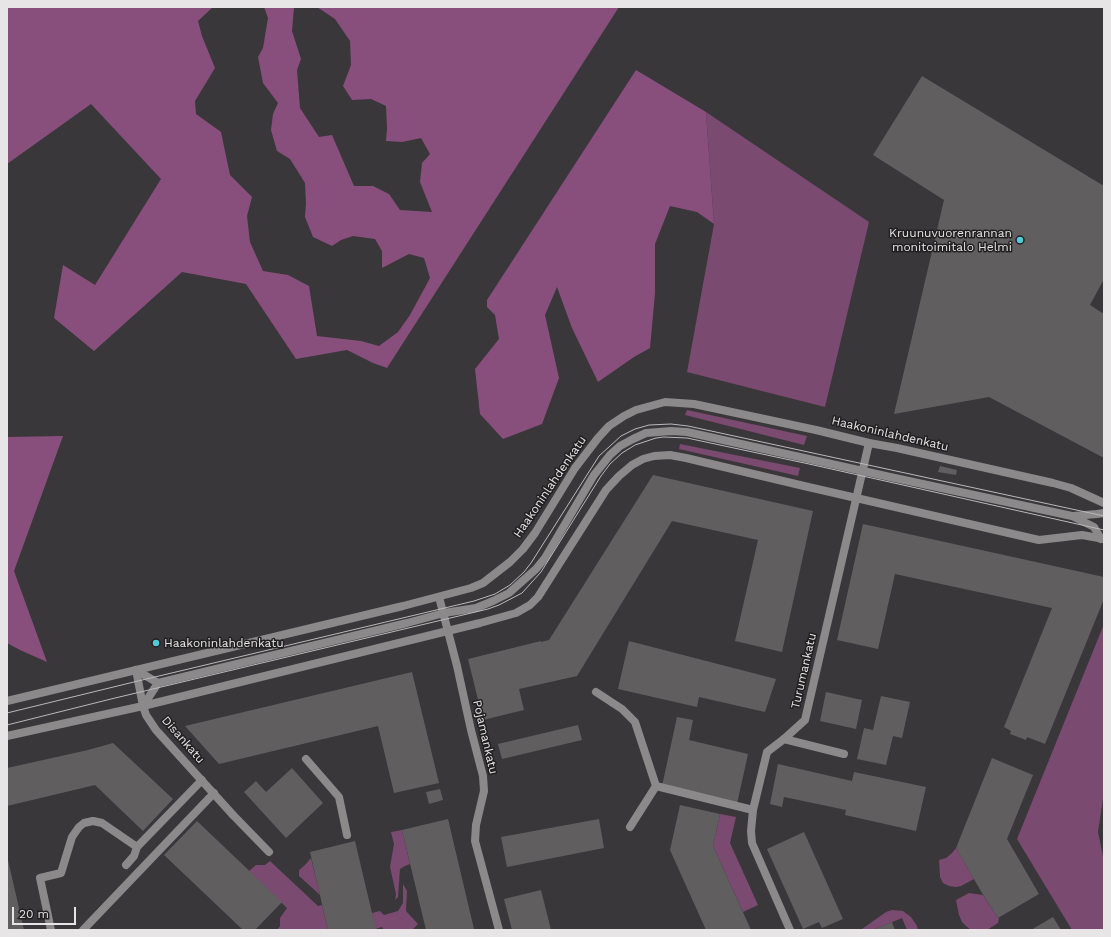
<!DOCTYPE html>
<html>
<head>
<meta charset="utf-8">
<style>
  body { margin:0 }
  #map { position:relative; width:1111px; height:937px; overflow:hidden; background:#393739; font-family:"Work Sans",sans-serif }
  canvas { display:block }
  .frame { position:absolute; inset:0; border:8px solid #e7e5e6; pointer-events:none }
  .scale { position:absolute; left:12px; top:907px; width:64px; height:18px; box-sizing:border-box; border:2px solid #e7e5e6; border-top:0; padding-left:5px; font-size:12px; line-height:14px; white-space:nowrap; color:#e7e5e6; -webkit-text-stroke:3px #201f20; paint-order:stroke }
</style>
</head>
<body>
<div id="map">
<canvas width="1111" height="937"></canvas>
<div class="frame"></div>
<div class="scale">20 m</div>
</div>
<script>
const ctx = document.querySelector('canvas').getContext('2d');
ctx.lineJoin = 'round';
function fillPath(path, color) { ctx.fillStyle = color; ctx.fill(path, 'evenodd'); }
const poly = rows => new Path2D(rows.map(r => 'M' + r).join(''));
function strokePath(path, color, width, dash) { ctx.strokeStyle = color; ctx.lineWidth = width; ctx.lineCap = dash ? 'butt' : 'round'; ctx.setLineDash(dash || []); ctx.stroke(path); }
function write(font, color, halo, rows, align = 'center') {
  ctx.font = font + ' "Work Sans",sans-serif'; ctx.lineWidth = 3; ctx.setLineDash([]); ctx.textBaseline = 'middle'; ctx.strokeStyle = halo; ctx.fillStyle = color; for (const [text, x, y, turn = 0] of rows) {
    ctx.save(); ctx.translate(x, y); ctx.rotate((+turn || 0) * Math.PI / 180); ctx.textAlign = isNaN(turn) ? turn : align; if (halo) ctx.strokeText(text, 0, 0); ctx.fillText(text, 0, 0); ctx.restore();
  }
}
fillPath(poly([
  [706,112,869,222,825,407,687,372,714,224],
  [687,410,807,436,804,445,685,415],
  [680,444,800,468,798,476,679,449],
  [1104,624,1104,792,1098,832,1104,861,1104,930,1072,930,1017,839],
  [720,814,736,817,730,843,758,905,743,912,713,846],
  [402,830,410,864,405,866,400,869,398,897,395,900,396,894,390,867,394,844,391,832],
  [956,848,974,879,961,886,956,887,949,886,943,883,940,877,939,860,946,858,952,853],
  [311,858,320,895,299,876,299,870,305,865],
  [270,861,318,906,322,905,328,930,277,930,280,926,280,918,287,908,249,871,256,865,265,865],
  [403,884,407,891,406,911,418,924,412,930,384,930,382,927,375,929,372,913,380,911,384,915,398,911,403,903],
  [969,893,983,895,998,918,999,918,998,923,987,930,971,930,966,926,962,922,959,915,956,900],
  [892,910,903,911,911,917,917,926,918,930,907,930,902,918,873,930,863,930,862,929,886,912]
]), '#7a4a70');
fillPath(poly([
  [7,7,213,7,198,21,202,36,215,68,195,101,196,114,221,132,230,175,252,197,247,216,250,242,263,271,288,275,309,286,317,336,361,341,379,346,398,332,410,315,430,278,424,258,409,254,382,268,382,251,375,239,353,236,341,240,332,246,313,237,305,217,306,203,305,183,290,159,277,151,271,130,273,114,278,103,263,83,258,57,263,48,268,18,264,7,294,7,292,31,301,59,297,70,300,108,319,137,332,135,354,186,373,186,389,194,400,210,432,212,420,182,422,163,430,154,421,138,402,142,386,141,387,128,386,106,371,99,352,100,343,86,351,65,350,41,335,19,317,7,619,7,387,368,373,363,347,350,296,359,246,284,182,272,94,351,54,318,63,265,95,285,161,179,91,104,7,164],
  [636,70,706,112,714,224,697,212,670,206,655,244,655,293,650,348,634,357,598,382,572,328,557,287,545,315,559,378,542,424,503,439,480,414,475,369,499,339,495,315,487,307,487,300],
  [63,436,14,571,47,662,20,650,7,643,7,437]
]), '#884f7d');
fillPath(poly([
  [922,76,1104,186,1104,279,1090,305,1104,314,1104,458,989,397,894,414,944,200,873,155],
  [940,466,957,470,956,475,938,472],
  [653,475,813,511,782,652,735,641,758,540,672,521,577,676,519,689,524,710,483,720,468,659,541,641,541,642,549,640],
  [863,524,1104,577,1104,599,1045,744,1027,737,1026,740,1010,734,1011,731,1004,727,1052,608,895,574,878,649,837,640],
  [629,641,776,679,765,712,699,697,697,707,618,689],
  [412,672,439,783,394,793,378,726,219,764,185,726],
  [826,692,862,700,856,729,820,721],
  [881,696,910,702,902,738,893,736,886,765,857,759,864,728,873,730],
  [677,717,693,720,689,740,748,754,737,804,662,786],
  [578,725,582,740,502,759,498,744],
  [113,743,173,799,143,831,95,785,7,806,7,768,88,750],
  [992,758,1033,775,1007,839,1039,894,998,918,982,893,956,848],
  [778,764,852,781,854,772,926,787,916,831,845,815,846,810,784,797,782,807,770,804],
  [292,768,323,803,286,838,244,792,256,781,266,792],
  [440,789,443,800,429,804,426,792],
  [680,805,720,814,713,846,751,930,706,930,670,850],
  [448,819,474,929,471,930,426,930,402,830],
  [599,819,604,848,507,867,501,837],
  [197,821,282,902,255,930,243,930,164,855],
  [804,832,843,919,822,928,819,922,803,929,767,849],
  [355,841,376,930,328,930,310,852],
  [7,860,8,860,24,930,7,930],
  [541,890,551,930,512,930,504,899],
  [1053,917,1061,930,1031,930],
  [892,922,895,930,873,930]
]), '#615e60');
strokePath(poly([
  [1073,516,1097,514,1104,513],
  [136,670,158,683],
  [596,692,622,709,635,722,656,786,630,827],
  [143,706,158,683,407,623,444,613,476,608,493,601,509,593,536,569,545,558,594,475,610,455,620,446,633,439,646,433,671,431,687,432,890,477,1072,516,1094,527,1101,539],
  [784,739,844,754],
  [306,759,339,797,347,835],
  [656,786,753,810],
  [233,815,269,852],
  [126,865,134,856,137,847,202,780],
  [51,930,40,878,61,873,72,837,79,827,84,823,93,821,102,823,137,847],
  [83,930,214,793]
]), '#8c898b', 8);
strokePath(poly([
  [439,597,457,666,471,730,483,776,484,791,476,825,475,841,499,930],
  [136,670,143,706,146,715,156,730,233,815],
  [790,930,752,843,751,831,753,810,767,752,784,739,805,720,869,443]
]), '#8c898b', 8);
strokePath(poly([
  [7,701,403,606,471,588,483,583,510,562,523,549,535,533,575,468,598,438,609,426,624,416,636,410,665,402,694,404,816,430,869,443,897,448,1053,483,1071,488,1104,503],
  [7,736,143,706,480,623,516,613,530,605,538,597,606,490,619,476,632,465,643,459,654,456,670,455,686,458,804,486,1039,540,1082,535,1104,539]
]), '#8c898b', 8);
strokePath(poly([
  [7,713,138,681,474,601,495,594,510,585,524,572,531,563,599,456,621,436,635,429,649,425,671,424,688,426,1104,516],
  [7,725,111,699,488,609,499,605,522,593,541,572,601,476,610,464,622,453,635,445,656,438,664,437,687,438,809,464,1104,530]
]), '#bbb9bb', 1);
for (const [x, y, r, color] of [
  [1020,240,4,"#52cbd7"],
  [156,643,4,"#52cbd7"]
]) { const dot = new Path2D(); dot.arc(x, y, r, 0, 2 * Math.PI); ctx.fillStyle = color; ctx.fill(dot); strokePath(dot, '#201f20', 1.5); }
write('12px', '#e7e5e6', '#201f20', [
  ["Kruunuvuorenrannan",1012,233],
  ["monitoimitalo Helmi",1012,247],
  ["Haakoninlahdenkatu",164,643,"left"]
], 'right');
write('12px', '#e7e5e6', '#201f20', [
  ["Haakoninlahdenkatu",890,434,13],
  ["Haakoninlahdenkatu",550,487,-56],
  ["Turumankatu",804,671,-77],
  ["Pojamankatu",485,737,77],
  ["Disankatu",183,740,49]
]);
</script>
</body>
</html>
